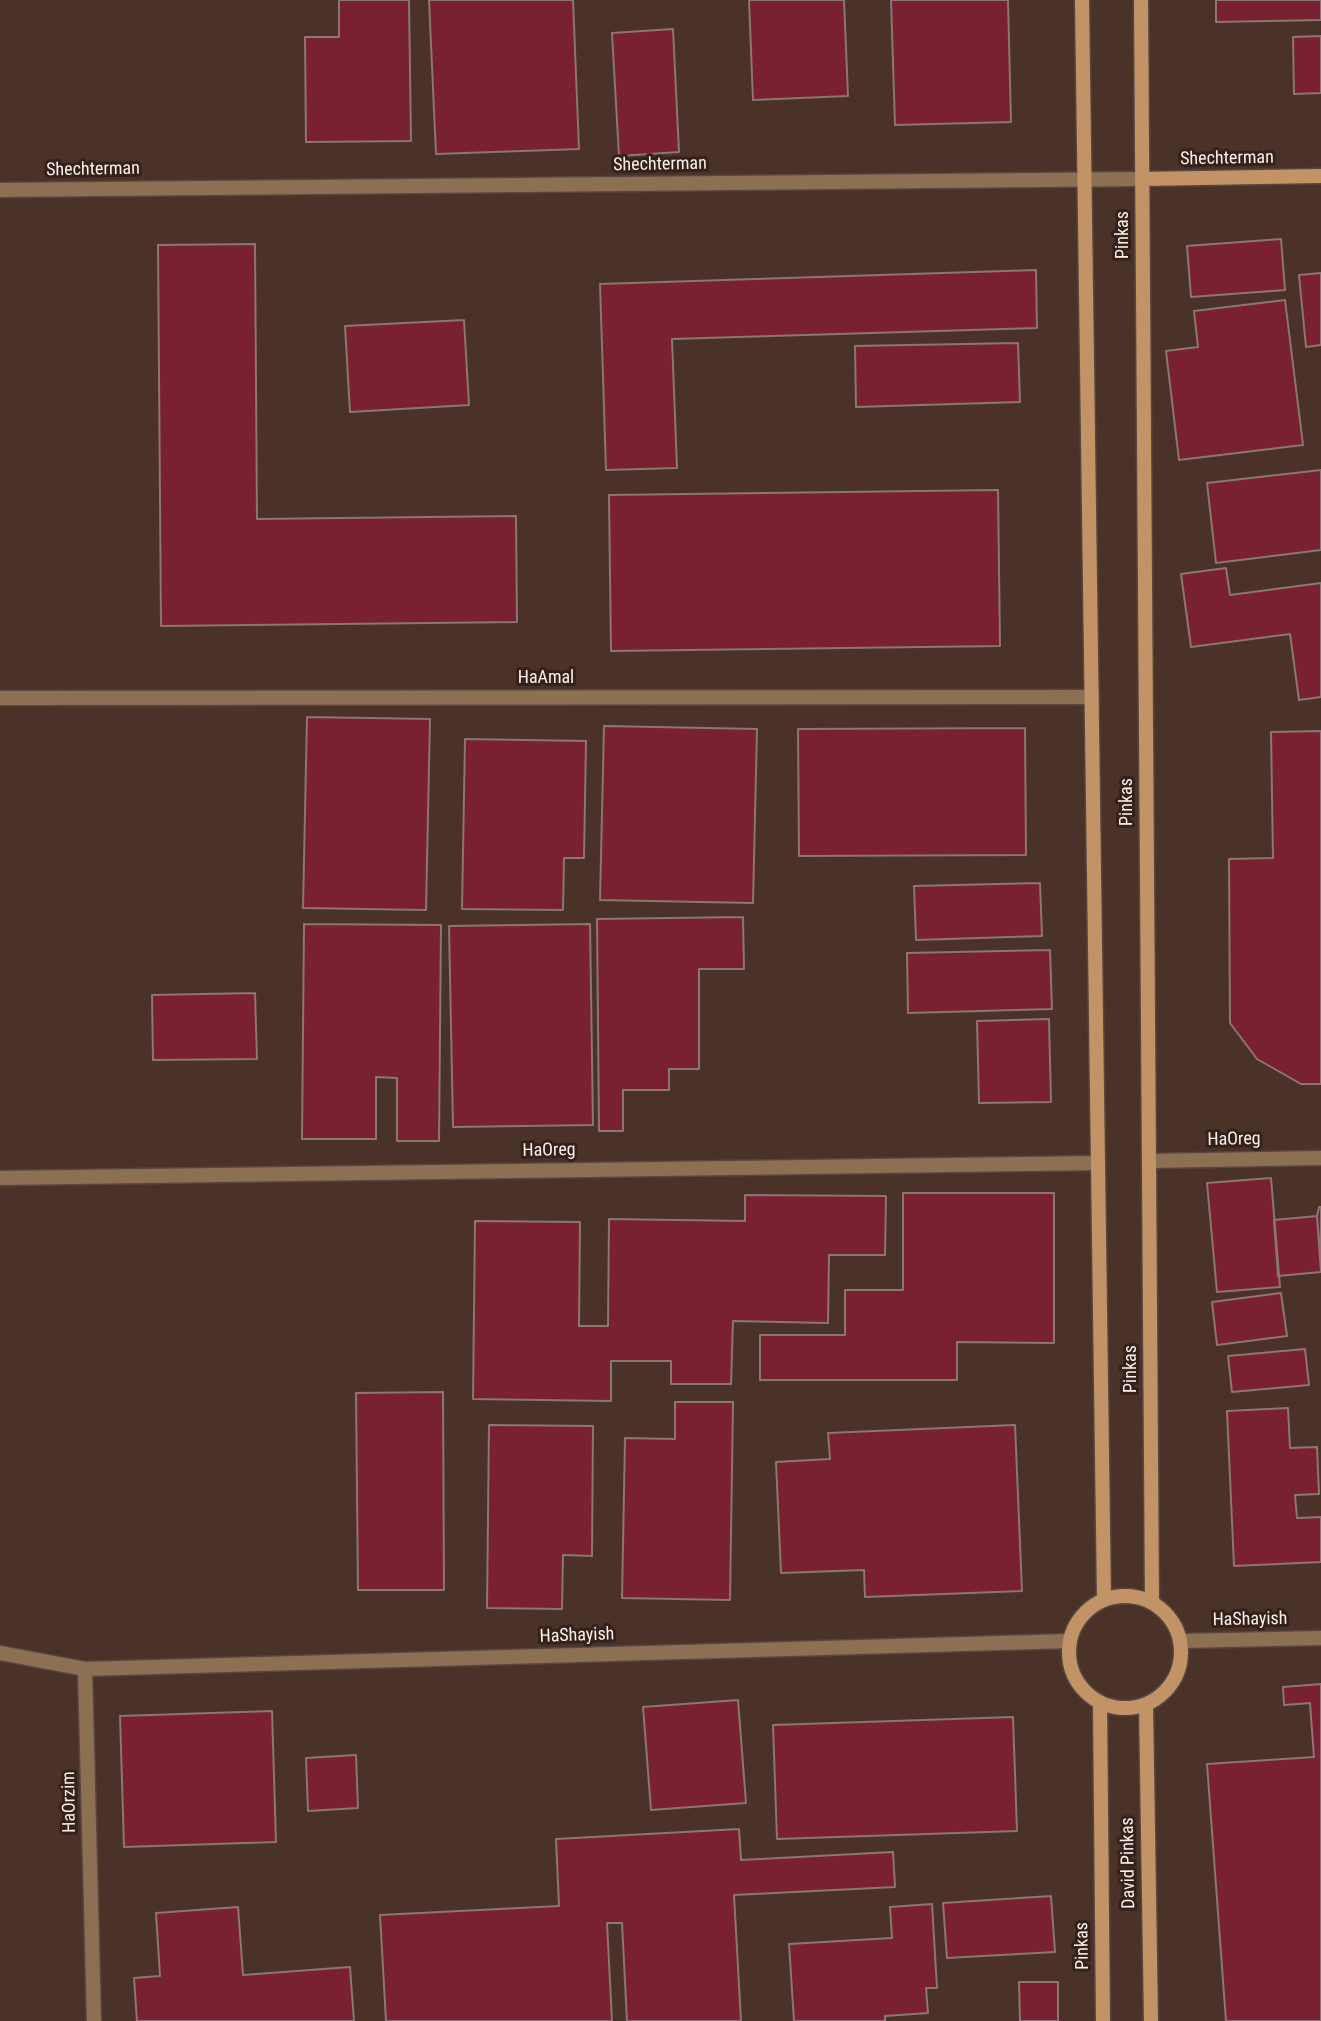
<!DOCTYPE html>
<html>
<head>
<meta charset="utf-8">
<style>
  body { margin:0 }
  canvas { display:block; background:#3e2b24 }
</style>
</head>
<body>
<canvas width="1321" height="2021"></canvas>
<script>
const ctx = document.querySelector('canvas').getContext('2d');
ctx.lineJoin = 'round';
function fillPath(path, color) { ctx.fillStyle = color; ctx.fill(path, 'evenodd'); }
const poly = rows => new Path2D(rows.map(r => 'M' + r).join(''));
function strokePath(path, color, width, dash) { ctx.strokeStyle = color; ctx.lineWidth = width; ctx.lineCap = dash ? 'butt' : 'round'; ctx.setLineDash(dash || []); ctx.stroke(path); }
function write(font, color, halo, rows, align = 'center') {
  ctx.font = font + ' "Roboto Condensed",sans-serif'; ctx.lineWidth = 6; ctx.setLineDash([]); ctx.textBaseline = 'middle'; ctx.strokeStyle = halo; ctx.fillStyle = color; for (const [text, x, y, turn = 0] of rows) {
    ctx.save(); ctx.translate(x, y); ctx.rotate((+turn || 0) * Math.PI / 180); ctx.textAlign = isNaN(turn) ? turn : align; if (halo) ctx.strokeText(text, 0, 0); ctx.fillText(text, 0, 0); ctx.restore();
  }
}
fillPath(poly([
  [0,0,1321,0,1321,2021,0,2021]
]), '#4b3229');
const building = poly([
  [339,0,409,0,411,141,306,142,305,37,339,37,339,0],
  [429,0,573,0,579,149,436,154,429,0],
  [749,0,844,0,848,96,753,100,749,0],
  [891,0,1008,0,1011,122,895,125,891,0],
  [1216,0,1321,0,1321,20,1216,22,1216,0],
  [673,29,679,152,619,156,612,33,673,29],
  [1321,36,1321,93,1294,94,1293,37,1321,36],
  [1281,239,1285,290,1191,297,1187,246,1281,239],
  [255,244,257,519,516,516,517,622,161,626,158,245,255,244],
  [1036,270,1037,328,672,339,677,468,606,470,600,284,1036,270],
  [1321,273,1321,345,1306,347,1299,275,1321,273],
  [1285,300,1303,445,1179,460,1166,351,1198,347,1194,311,1285,300],
  [464,320,469,405,350,412,345,326,464,320],
  [1018,343,1020,402,856,407,855,346,1018,343],
  [1321,470,1321,550,1216,563,1207,483,1321,470],
  [998,490,1000,646,611,651,609,495,998,490],
  [1226,568,1230,595,1321,583,1321,697,1299,700,1290,634,1191,647,1181,574,1226,568],
  [307,717,430,719,426,910,303,908,307,717],
  [604,726,757,729,753,903,600,900,604,726],
  [1025,728,1026,855,799,856,798,729,1025,728],
  [1321,731,1321,1084,1301,1084,1257,1059,1230,1023,1229,859,1273,858,1271,732,1321,731],
  [465,739,586,741,584,858,564,858,563,910,462,909,465,739],
  [1040,883,1042,936,916,940,914,886,1040,883],
  [743,917,744,969,699,969,699,1069,669,1069,669,1090,623,1090,623,1131,599,1131,597,919,743,917],
  [304,924,441,925,439,1141,397,1141,397,1078,376,1077,376,1139,302,1139,304,924],
  [590,924,593,1125,453,1127,449,926,590,924],
  [1050,950,1052,1009,908,1013,907,953,1050,950],
  [255,993,257,1059,153,1060,152,995,255,993],
  [1049,1019,1051,1102,979,1103,977,1021,1049,1019],
  [1271,1178,1280,1287,1217,1292,1207,1183,1271,1178],
  [903,1193,1054,1193,1054,1343,957,1342,957,1380,760,1380,760,1335,845,1335,845,1290,903,1290,903,1193],
  [745,1195,886,1196,885,1255,829,1255,828,1323,733,1321,731,1384,671,1384,671,1361,611,1361,611,1401,473,1399,475,1221,580,1222,579,1326,608,1326,609,1219,745,1221,745,1195],
  [1319,1207,1321,1207,1321,1262,1317,1216,1319,1207],
  [1317,1216,1321,1272,1278,1276,1274,1220,1317,1216],
  [1281,1293,1287,1336,1217,1345,1212,1302,1281,1293],
  [1305,1349,1309,1385,1232,1392,1228,1356,1305,1349],
  [443,1392,444,1590,358,1590,356,1393,443,1392],
  [675,1402,733,1402,730,1600,622,1598,625,1438,675,1439,675,1402],
  [1288,1408,1290,1448,1317,1447,1319,1494,1295,1495,1297,1518,1321,1517,1321,1562,1234,1566,1227,1411,1288,1408],
  [489,1425,593,1426,592,1556,563,1555,562,1609,487,1608,489,1425],
  [1015,1425,1022,1591,865,1597,864,1570,781,1573,776,1462,830,1459,828,1433,1015,1425],
  [1321,1684,1321,2021,1226,2021,1207,1764,1314,1757,1310,1703,1284,1705,1283,1687,1321,1684],
  [738,1700,746,1803,651,1810,643,1707,738,1700],
  [272,1711,276,1842,124,1847,120,1716,272,1711],
  [1013,1717,1017,1831,777,1839,773,1725,1013,1717],
  [356,1755,358,1808,308,1811,306,1758,356,1755],
  [739,1829,741,1860,893,1852,895,1887,734,1895,741,2021,627,2021,622,1923,607,1923,612,2021,386,2021,380,1915,559,1906,556,1839,739,1829],
  [1051,1896,1055,1952,947,1958,943,1903,1051,1896],
  [932,1904,937,1988,926,1988,928,2013,885,2016,885,2021,794,2021,789,1944,892,1938,890,1907,932,1904],
  [238,1907,243,1975,350,1967,354,2021,137,2021,134,1978,160,1976,156,1913,238,1907],
  [1019,1982,1058,1982,1058,2021,1020,2021,1019,1982]
]);
fillPath(building, '#792130');
strokePath(building, '#8d7475', 2);
const street = poly([
  [0,190,1142,179],
  [0,698,1092,697],
  [1149,1161,1321,1158],
  [0,1178,1098,1163],
  [1181,1641,1321,1638],
  [0,1653,85,1669,94,2021],
  [85,1669,1070,1641]
]);
const secondary = poly([
  [1082,0,1104,1600],
  [1141,0,1152,1603],
  [1142,179,1321,176],
  '1069 1652a56 56 0 1 1 112 0a56 56 0 1 1-112 0Z',
  [1100,1703,1103,2021],
  [1146,1705,1151,2021]
]);
strokePath(street, '#594640', 17);
strokePath(secondary, '#594640', 17);
strokePath(street, '#8d7054', 14);
strokePath(secondary, '#c19366', 14);
write('18px', '#fcefeb', '#34211b', [
  ["Shechterman",1227,159,-1],
  ["Shechterman",660,165,-1],
  ["Shechterman",93,170,-1],
  ["Pinkas",1123,235,-90],
  ["HaAmal",546,678],
  ["Pinkas",1127,802,-90],
  ["HaOreg",1234,1140,-1],
  ["HaOreg",549,1151,-1],
  ["Pinkas",1131,1369,-90],
  ["HaShayish",1250,1620,-1],
  ["HaShayish",577,1636,-2],
  ["HaOrzim",70,1802,-91],
  ["David Pinkas",1129,1863,-91],
  ["Pinkas",1083,1946,-91]
]);
</script>
</body>
</html>
